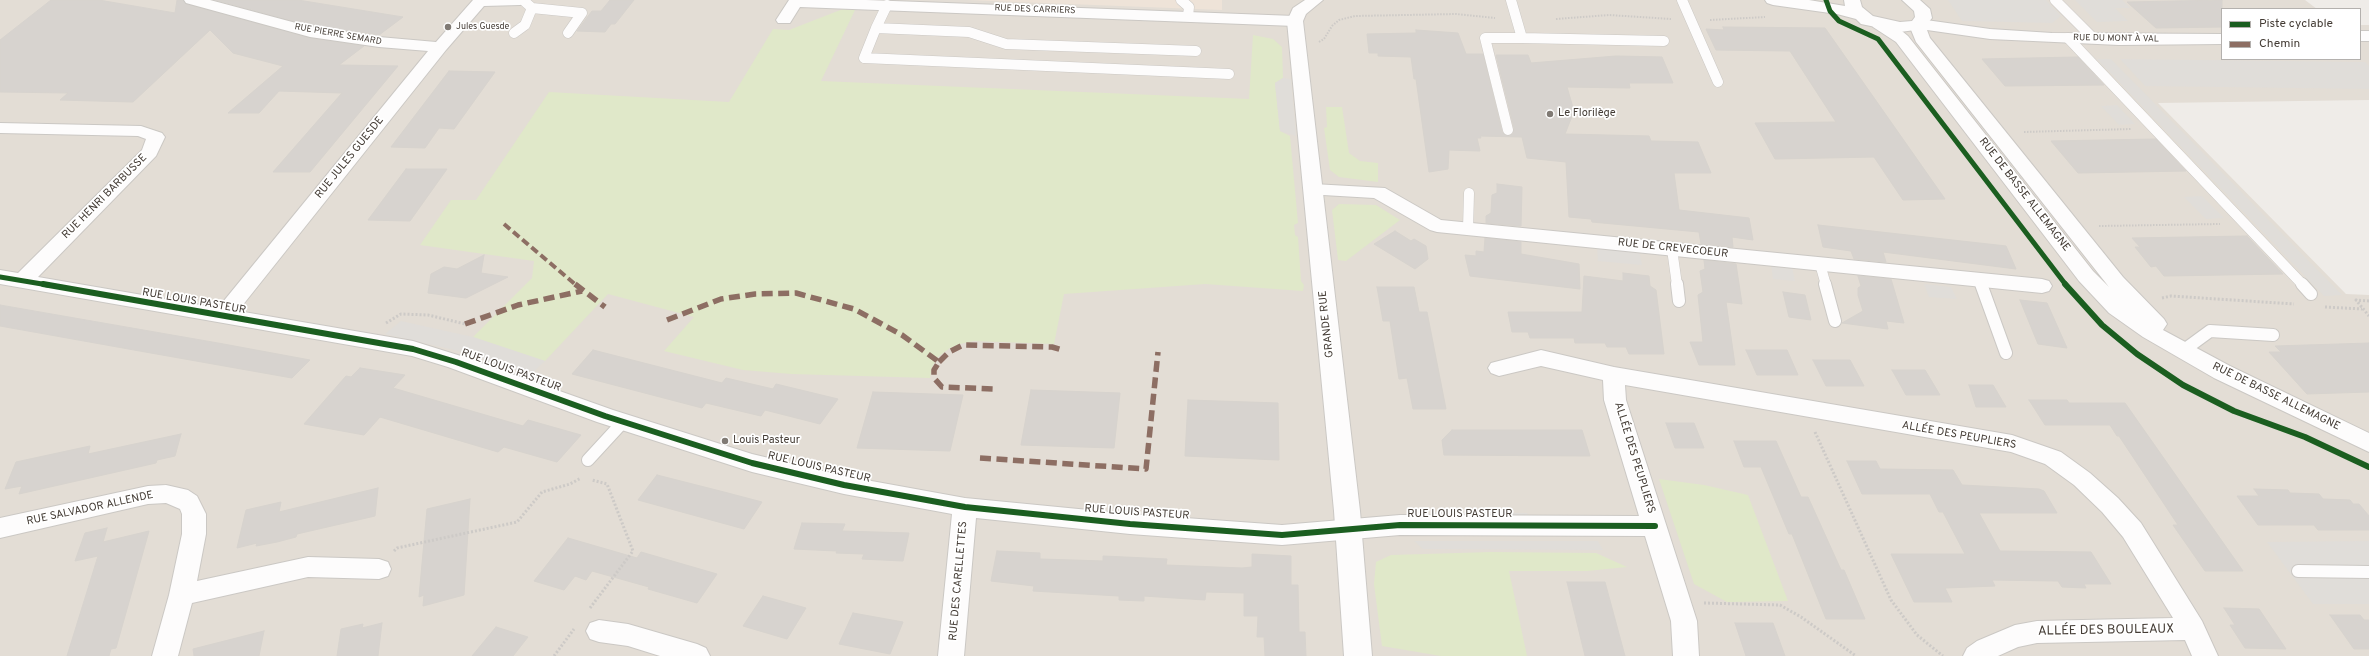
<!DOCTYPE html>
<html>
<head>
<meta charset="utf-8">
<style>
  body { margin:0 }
  #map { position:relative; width:2369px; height:656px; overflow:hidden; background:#efece8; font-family:Overpass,sans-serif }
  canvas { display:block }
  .legend { position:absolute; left:2221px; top:8px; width:140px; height:52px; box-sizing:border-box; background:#fff; border:1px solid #b4b1ae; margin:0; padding:5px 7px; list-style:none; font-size:12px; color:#443c35 }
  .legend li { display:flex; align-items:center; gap:8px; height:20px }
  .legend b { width:20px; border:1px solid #b4b1ae }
</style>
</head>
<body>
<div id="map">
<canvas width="2369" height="656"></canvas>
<ul class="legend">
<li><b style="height:5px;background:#1b5e20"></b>Piste cyclable</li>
<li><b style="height:5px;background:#8d6e63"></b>Chemin</li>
</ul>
</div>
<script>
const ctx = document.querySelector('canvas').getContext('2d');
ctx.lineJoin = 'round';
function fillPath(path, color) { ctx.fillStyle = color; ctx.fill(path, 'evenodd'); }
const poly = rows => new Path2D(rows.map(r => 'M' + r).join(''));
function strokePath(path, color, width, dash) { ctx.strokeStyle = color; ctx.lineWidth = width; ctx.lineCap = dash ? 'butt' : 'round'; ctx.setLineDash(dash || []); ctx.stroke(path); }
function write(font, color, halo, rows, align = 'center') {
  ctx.font = font + ' Overpass,sans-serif'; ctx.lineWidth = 3.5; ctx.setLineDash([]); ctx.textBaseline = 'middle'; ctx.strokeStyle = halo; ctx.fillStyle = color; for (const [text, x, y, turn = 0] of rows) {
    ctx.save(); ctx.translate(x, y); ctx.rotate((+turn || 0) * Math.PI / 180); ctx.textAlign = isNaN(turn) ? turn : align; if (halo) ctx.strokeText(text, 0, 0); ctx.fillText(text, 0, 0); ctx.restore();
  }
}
fillPath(poly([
  [0,0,2305,0,2317,9,2222,9,2222,59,2360,59,2360,25,2369,25,2369,100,2158,103,2346,294,2369,295,2369,656,0,656]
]), '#e3ddd5');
fillPath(poly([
  [967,0,1222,0,1222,10]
]), '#eee3d8');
fillPath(poly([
  [843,9,855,10,821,81,1249,99,1253,35,1273,39,1282,47,1283,78,1275,83,1280,131,1290,136,1298,223,1294,225,1295,235,1298,237,1301,281,1304,285,1303,291,1205,284,1064,294,1054,344,974,341,960,344,950,348,938,357,932,367,930,378,791,374,743,370,664,351,694,317,608,294,545,361,473,337,532,278,534,261,420,245,451,200,476,200,549,92,729,102,773,29,789,30],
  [1326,107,1342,107,1349,153,1360,161,1378,163,1378,182,1339,177,1330,170,1324,128,1327,127],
  [1339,204,1376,205,1400,220,1346,261,1338,260,1332,210],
  [1659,479,1704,485,1748,495,1788,601,1727,602,1694,584],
  [1491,552,1596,553,1627,567,1587,571,1509,571,1527,656,1441,656,1382,646,1374,584,1376,562,1391,555]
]), '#e0e8c9');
fillPath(poly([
  [1948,0,2046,0,2061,16,2052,23,1962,21],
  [2075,0,2122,0,2130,8,2115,8,2128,21,2097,22],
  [2097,59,2111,59,2342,295,2324,296],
  [2120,59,2365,62,2369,66,2369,89,2145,86],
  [1283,78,1291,79,1296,136,1280,131,1275,83],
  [2117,105,2135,124,2119,125,2101,106],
  [2202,196,2224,218,2206,219,2184,197],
  [1597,245,1639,250,1642,265,1598,261],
  [1771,265,1792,267,1795,281,1773,279],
  [1924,284,1951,287,1957,299,1929,297],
  [401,321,473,337,545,361,530,375,458,351,385,334],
  [1432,512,1527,513,1531,520,1442,519],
  [1414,541,1598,541,1603,550,1423,549],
  [2369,541,2369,604,2313,604,2267,542]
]), '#e0ddd9');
const building = poly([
  [51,0,99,0,175,13,177,0,183,0,186,4,310,38,364,46,339,65,398,66,310,172,273,172,342,93,279,91,259,113,228,113,283,66,233,53,210,30,133,102,60,100,68,93,0,92,0,40,51,0],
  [216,0,298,0,403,17,379,35,311,26,216,0],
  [610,0,634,0,615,24,611,24,605,32,577,31,592,11,601,11,610,0],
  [2222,0,2222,27,2156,28,2127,2,2222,0],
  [1723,27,1825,28,1945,199,1903,200,1874,157,1775,159,1755,123,1836,122,1790,51,1716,50,1706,29,1724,30,1723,27],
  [1416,30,1458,33,1466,54,1483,54,1502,132,1507,136,1513,134,1514,128,1496,55,1528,55,1531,63,1616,56,1662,57,1673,83,1629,83,1630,88,1567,87,1574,111,1565,134,1649,136,1651,141,1698,142,1711,173,1674,173,1679,210,1749,218,1753,240,1732,237,1733,247,1701,244,1699,232,1592,222,1591,219,1569,217,1566,162,1527,158,1522,137,1480,136,1481,138,1477,138,1480,151,1449,150,1448,169,1429,172,1416,79,1414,79,1411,57,1378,56,1378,53,1369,53,1367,34,1416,33,1416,30],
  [2078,57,2104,85,2005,86,1982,59,2078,57],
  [449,71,495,72,454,129,439,128,425,148,391,147,449,71],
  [2156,139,2186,171,2078,173,2051,141,2156,139],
  [406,169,447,169,410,221,368,220,406,169],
  [1497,184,1522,187,1521,226,1486,223,1486,216,1491,213,1492,195,1497,193,1497,184],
  [1818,225,2006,246,2016,269,1883,252,1886,262,1854,259,1851,251,1823,247,1818,225],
  [1395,231,1411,241,1414,239,1426,246,1428,259,1415,269,1374,244,1395,231],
  [2247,236,2283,274,2164,276,2156,266,2151,267,2135,247,2140,247,2132,238,2247,236],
  [1485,238,1521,242,1521,254,1579,264,1580,289,1470,276,1465,255,1476,256,1476,251,1484,252,1485,238],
  [484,255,481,273,508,277,466,298,428,293,431,274,444,267,457,269,484,255],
  [1704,260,1736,264,1742,304,1726,302,1735,365,1699,365,1690,342,1703,342,1698,295,1703,292,1700,271,1705,269,1704,260],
  [1623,273,1649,276,1650,286,1656,290,1664,354,1629,354,1626,347,1607,347,1605,343,1575,343,1574,338,1530,338,1528,332,1512,332,1508,312,1582,312,1584,276,1623,281,1623,273],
  [1858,276,1891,279,1904,323,1886,321,1888,329,1842,323,1863,311,1858,295,1858,288,1861,286,1858,276],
  [1377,287,1414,287,1419,312,1427,312,1446,409,1413,409,1407,378,1399,379,1390,321,1383,321,1377,287],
  [1783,292,1805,295,1811,320,1789,317,1783,292],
  [2020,300,2047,303,2067,348,2038,344,2020,300],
  [0,305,218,343,310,360,292,378,134,350,0,326,0,305],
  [2369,343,2369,392,2307,394,2269,352,2281,352,2275,346,2369,343],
  [593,350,722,383,726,378,773,389,776,384,838,399,820,424,765,410,761,416,706,403,702,408,572,374,593,350],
  [1746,350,1787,350,1798,375,1757,375,1746,350],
  [1813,360,1850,360,1864,386,1826,386,1813,360],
  [360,368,405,375,393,388,523,426,528,420,581,435,557,462,504,447,498,452,380,417,364,435,304,424,346,376,351,377,360,368],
  [1892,370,1925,370,1940,395,1906,395,1892,370],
  [1969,385,1993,385,2006,407,1976,407,1969,385],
  [1031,390,1120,393,1114,448,1021,445,1031,390],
  [873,392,963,395,950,451,857,448,873,392],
  [1188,400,1278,403,1279,460,1185,456,1188,400],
  [2029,400,2067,400,2069,403,2125,403,2243,571,2205,571,2173,525,2178,525,2119,436,2117,436,2110,425,2045,425,2029,400],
  [1666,423,1694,423,1704,448,1675,448,1666,423],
  [1452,430,1582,430,1590,456,1444,455,1442,440,1452,430],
  [181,434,175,456,157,460,156,463,19,494,22,486,5,489,16,462,90,446,88,454,181,434],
  [1734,441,1776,441,1801,497,1808,497,1841,570,1844,570,1865,619,1826,619,1792,534,1789,534,1761,467,1744,467,1734,441],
  [1847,461,1876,461,1880,469,1953,470,1962,485,2039,489,2044,491,2057,513,1979,513,2000,551,2091,552,2111,584,2084,584,2086,588,2062,587,2058,581,1992,580,1995,586,1945,588,1952,602,1914,602,1891,554,1965,554,1943,512,1939,512,1930,494,1862,494,1847,461],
  [657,475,724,492,762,502,744,529,638,500,657,475],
  [378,488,375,516,297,534,296,537,277,542,256,546,257,543,237,548,246,510,281,502,279,512,378,488],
  [2254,489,2288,490,2290,493,2319,494,2323,499,2350,500,2353,504,2359,504,2369,516,2369,530,2318,530,2314,525,2258,525,2237,496,2259,496,2254,489],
  [470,499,464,595,423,606,424,595,419,597,427,509,470,499],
  [802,523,845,524,842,531,909,533,903,561,862,559,864,554,836,553,837,551,794,549,802,523],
  [107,528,103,542,149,531,116,648,111,649,109,656,67,656,98,556,75,561,85,533,107,528],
  [568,538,637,558,641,552,717,574,697,603,648,589,649,587,592,571,586,580,575,576,564,590,534,581,568,538],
  [997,551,1040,553,1040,559,1103,561,1103,556,1167,559,1166,565,1242,568,1252,567,1252,554,1291,556,1291,585,1298,585,1299,632,1305,632,1306,656,1265,656,1264,637,1257,637,1258,616,1244,616,1244,593,1206,592,1205,600,1144,596,1144,601,1119,600,1119,596,1033,591,1034,586,991,581,997,551],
  [1567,582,1605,582,1625,656,1585,656,1567,582],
  [763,596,806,608,787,639,743,626,763,596],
  [2224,608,2259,609,2286,649,2245,648,2230,625,2235,625,2224,608],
  [853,613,903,622,890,654,839,644,853,613],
  [2330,615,2360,615,2364,620,2369,620,2369,649,2354,649,2330,615],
  [382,623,378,656,337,656,341,629,363,624,362,628,382,623],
  [1735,623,1773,623,1785,656,1746,656,1735,623],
  [496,627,528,637,513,656,472,656,496,627],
  [264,631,259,656,194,656,193,649,264,631]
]);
fillPath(building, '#d7d3cf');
strokePath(building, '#d7d3ce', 1);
const serviceFar1 = poly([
  [523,0,532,8,582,13,568,33],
  [1181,0,1189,7,1188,16],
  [1511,0,1522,38,1664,41],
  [1682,0,1718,82],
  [2055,0,2093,38],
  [887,5,876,28,969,32,1006,44,1196,51],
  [876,28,864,58,1229,74],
  [514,33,525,25,532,8],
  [2068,38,2303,285],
  [1508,130,1485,38,1522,38],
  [1468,229,1469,193],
  [1672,249,1677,285],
  [1820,264,1826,285],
  [1979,279,1981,285]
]);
const service = poly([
  [1677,284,1679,301],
  [1825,284,1835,321],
  [1981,284,2006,353],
  [2302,284,2311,294],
  [2184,350,2210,331,2273,335],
  [588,460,623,422],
  [2298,571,2369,572]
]);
const minor = poly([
  [184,0,210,0,311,27,379,37,436,42,473,0,528,0,526,3,520,5,484,6,446,50,238,311,413,341,464,357,613,410,752,454,844,476,965,498,1130,514,1282,525,1400,515,1639,516,1604,400,1603,380,1541,366,1499,376,1491,373,1488,368,1491,363,1541,350,1614,367,2012,435,2061,452,2090,473,2118,498,2141,523,2202,621,2218,656,2192,656,2185,640,2037,643,2018,647,1998,656,1963,656,1967,648,1977,641,2015,625,2037,621,2173,618,2123,537,2102,512,2074,485,2045,464,2011,452,1625,385,1626,400,1697,621,1699,656,1673,656,1671,621,1645,536,1400,535,1282,545,1130,534,976,518,964,656,938,656,952,514,844,494,752,472,597,422,448,367,412,356,0,284,0,270,18,273,142,150,146,139,138,136,0,133,0,123,141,126,162,133,165,137,156,156,38,277,218,308,428,51,379,47,310,37,186,3,184,0],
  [789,0,866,0,1295,16,1301,18,1303,21,1301,24,1295,26,800,7,790,23,778,23,776,20,789,0],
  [1879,19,1897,27,1908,36,2093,271,2127,305,2109,287,1916,42,1909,25,1911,22,1919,19,1990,29,2052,33,2222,34,2222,44,2119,45,1990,39,1927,30,1930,38,2123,277,2164,319,2167,324,2163,330,2230,366,2369,433,2369,452,2214,378,2143,337,2109,313,2079,281,1896,42,1873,27,1871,24,1873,21,1879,19],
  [2360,31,2369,31,2369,41,2360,41,2360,31],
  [1313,184,1385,188,1441,220,2042,279,2049,281,2052,286,2049,291,2042,293,1437,232,1430,230,1374,198,1306,194,1304,190,1306,186,1313,184],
  [166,485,188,490,197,496,206,514,206,534,197,581,308,557,379,559,388,562,391,569,388,576,379,579,308,577,192,603,178,656,152,656,169,595,182,534,182,514,180,509,166,503,148,504,0,538,0,518,148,486,166,485],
  [599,620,628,624,697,644,706,648,710,656,660,656,628,646,599,642,590,639,586,631,590,623,599,620]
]);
const tertiary = poly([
  [1305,0,1323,0,1306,14,1303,21,1360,511,1372,656,1344,656,1334,511,1287,21,1293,8,1305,0],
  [1765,0,1809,0,1845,6,1844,0,1860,0,1862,7,1873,16,1900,22,1912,21,1915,17,1914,11,1902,0,1920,0,1930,9,1932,18,1923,29,1900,32,1861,24,1856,19,1837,14,1773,5,1767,3,1765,0]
]);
strokePath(serviceFar1, '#cbc8c4', 11);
strokePath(service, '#cbc8c4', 14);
strokePath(minor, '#cbc8c4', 2);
strokePath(tertiary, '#cbc8c4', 2);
strokePath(poly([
  [1556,19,1609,15,1671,19],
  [1710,20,1765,17],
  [1319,42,1324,39,1332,26,1339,20,1355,16,1456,14,1495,18],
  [2024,132,2131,129],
  [2099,226,2220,224]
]), '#cdcac7', 2, [1.5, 1.5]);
strokePath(poly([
  [2162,298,2171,296,2294,304],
  [2369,301,2356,300,2369,316],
  [2325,307,2362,309],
  [386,323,401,314,428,315,465,324],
  [1815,432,1891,600,1917,635,1943,656],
  [394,551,397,548,517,522,542,492,570,484,581,478],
  [1704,603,1780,605,1801,617,1856,656],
  [590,608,633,551,607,484,592,480],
  [554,656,574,629]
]), '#cdcac7', 3, [2, 2]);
strokePath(serviceFar1, '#fdfcfc', 10);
strokePath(service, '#fdfcfc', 12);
fillPath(minor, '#fdfcfc');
fillPath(tertiary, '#fdfcfc');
strokePath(poly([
  [504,224,576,285]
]), '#8d6e63', 4, [8, 4]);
strokePath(poly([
  [575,284,605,307],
  [667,320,721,299,755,294,796,293,854,309,902,335,939,362,934,370,934,378,942,387,995,389],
  [465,324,518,305,582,291],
  [939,362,949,352,963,345,1052,347,1062,350],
  [980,458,1146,469,1158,352]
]), '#8d6e63', 5.5, [11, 5.5]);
strokePath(poly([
  [1826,0,1830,11,1839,21,1878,39,2066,285],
  [0,277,48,285]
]), '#1b5e20', 5);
strokePath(poly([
  [43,284,413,349,456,362,605,416,752,463,844,485,965,507,1130,524,1282,535,1400,525,1655,526],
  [2065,284,2102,325,2137,354,2183,385,2234,411,2305,437,2369,467]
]), '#1b5e20', 6);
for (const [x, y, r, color] of [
  [448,27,4,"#807a74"],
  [1550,114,4,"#807a74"],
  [725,441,4,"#807a74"]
]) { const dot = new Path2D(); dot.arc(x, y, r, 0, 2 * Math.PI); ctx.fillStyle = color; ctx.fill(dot); strokePath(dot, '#fff', 1.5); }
write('9px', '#443c35', '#fff', [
  ["RUE DES CARRIERS",1035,10,2],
  ["RUE PIERRE SEMARD",338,35,10],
  ["RUE DU MONT À VAL",2116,39,1]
]);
write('9px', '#443c35', '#fff', [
  ["Jules Guesde",456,27]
], 'left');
write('11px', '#443c35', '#fff', [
  ["Le Florilège",1558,114],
  ["Louis Pasteur",733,441]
], 'left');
write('11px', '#443c35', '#fff', [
  ["RUE JULES GUESDE",350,158,-51],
  ["RUE DE BASSE ALLEMAGNE",2024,195,52],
  ["RUE HENRI BARBUSSE",105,197,-45],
  ["RUE DE CREVECOEUR",1673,249,6],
  ["RUE LOUIS PASTEUR",194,302,10],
  ["GRANDE RUE",1327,324,-96],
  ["RUE LOUIS PASTEUR",511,371,20],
  ["RUE DE BASSE ALLEMAGNE",2276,397,26],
  ["ALLÉE DES PEUPLIERS",1959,436,10],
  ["ALLÉE DES PEUPLIERS",1634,458,73],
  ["RUE LOUIS PASTEUR",819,468,13],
  ["RUE SALVADOR ALLENDE",90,509,-12],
  ["RUE LOUIS PASTEUR",1137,513,4],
  ["RUE LOUIS PASTEUR",1460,515],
  ["RUE DES CARELLETTES",959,581,-85]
]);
write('13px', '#443c35', '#fff', [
  ["ALLÉE DES BOULEAUX",2106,631,-1]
]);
</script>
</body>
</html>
